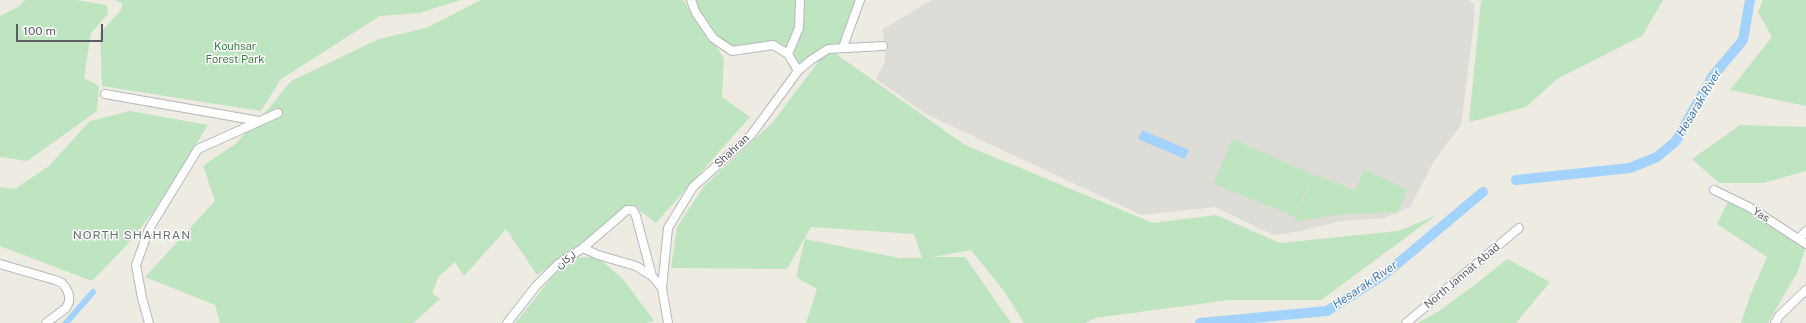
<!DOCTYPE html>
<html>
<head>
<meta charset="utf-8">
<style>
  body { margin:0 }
  #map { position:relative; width:1806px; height:323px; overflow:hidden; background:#edebe2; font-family:"Public Sans",sans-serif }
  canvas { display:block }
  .scale { position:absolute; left:16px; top:24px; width:87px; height:18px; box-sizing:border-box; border:2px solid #5a5e62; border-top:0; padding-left:5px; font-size:12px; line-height:14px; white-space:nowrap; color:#5a5e62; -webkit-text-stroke:3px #fff; paint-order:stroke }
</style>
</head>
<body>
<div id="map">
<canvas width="1806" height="323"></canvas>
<div class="scale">100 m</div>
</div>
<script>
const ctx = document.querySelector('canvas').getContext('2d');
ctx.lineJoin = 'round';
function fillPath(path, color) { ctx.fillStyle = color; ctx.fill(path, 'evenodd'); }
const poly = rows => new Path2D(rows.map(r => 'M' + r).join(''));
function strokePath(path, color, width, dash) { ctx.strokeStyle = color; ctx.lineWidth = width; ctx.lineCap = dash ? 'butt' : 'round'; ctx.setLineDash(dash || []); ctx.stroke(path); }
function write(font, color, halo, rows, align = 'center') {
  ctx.font = font + ' "Public Sans",Vazirmatn,sans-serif'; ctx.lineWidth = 3; ctx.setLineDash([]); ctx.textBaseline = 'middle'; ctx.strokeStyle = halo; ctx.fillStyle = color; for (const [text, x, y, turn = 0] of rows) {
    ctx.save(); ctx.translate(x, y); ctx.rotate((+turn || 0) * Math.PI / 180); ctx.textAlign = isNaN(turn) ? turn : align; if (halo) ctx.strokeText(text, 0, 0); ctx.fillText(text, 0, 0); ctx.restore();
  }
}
fillPath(poly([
  [932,0,1468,0,1474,3,1474,23,1461,125,1434,161,1410,207,1385,218,1341,221,1300,231,1273,235,1215,207,1141,215,926,114,876,79,885,62,883,29]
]), '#dedcd6');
fillPath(poly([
  [25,0,76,0,107,5,108,14,91,33,84,78,99,86,97,111,27,161,0,157,0,16,18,7],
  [114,0,461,0,419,13,380,16,281,79,261,111,102,86,100,33,121,10,122,3],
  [481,0,683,0,724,58,722,97,750,117,656,223,632,205,537,275,506,229,464,276,455,262,439,276,432,293,440,299,413,323,220,323,215,305,145,277,215,201,203,166,235,144,269,108,291,81,379,39,426,28],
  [691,0,860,0,843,47,829,49,965,145,1153,223,1216,215,1280,243,1398,231,1435,216,1321,300,1229,300,1095,318,1085,323,1024,323,1004,291,971,250,933,257,965,257,1011,323,806,323,817,289,796,277,805,239,899,258,922,258,914,234,811,227,787,269,671,268,677,227,704,186,773,122,827,50,798,71,788,54,773,45,732,51,713,38],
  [1481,0,1663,0,1642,36,1557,79,1526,107,1469,122],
  [1763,0,1806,0,1806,106,1730,90,1772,37,1758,12],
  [130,111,208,125,155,210,126,246,92,281,0,246,0,187,15,189,49,166,90,121],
  [1740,125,1806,127,1806,171,1763,183,1719,183,1692,159],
  [1233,139,1312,174,1295,217,1213,183],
  [1364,169,1407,190,1398,212,1333,215,1294,222,1312,176,1314,177,1315,174,1355,191],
  [1729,200,1805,249,1798,271,1768,323,1741,323,1750,296,1767,257,1717,224],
  [585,257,597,257,624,280,654,321,646,323,515,323,553,276,575,258],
  [1507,259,1550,282,1516,323,1418,323,1439,311,1476,284]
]), '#bfe4c0');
fillPath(poly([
  [1142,130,1189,150,1185,159,1138,139]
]), '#a3d3fc');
strokePath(poly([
  [66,323,93,292]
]), '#a3d3fc', 6);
strokePath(poly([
  [1516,180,1630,168,1657,157,1676,141,1712,77,1743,40,1750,0],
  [1200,323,1327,311,1385,274,1483,192]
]), '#a3d3fc', 10);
const minor = poly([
  [691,0,696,13,713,38,732,51,773,45,788,54,798,71],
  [843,47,860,0],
  [788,54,799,28,800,0],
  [105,94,259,121],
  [1714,190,1751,208,1806,244],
  [1799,239,1806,231],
  [583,248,627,210,633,210,636,216,652,276],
  [0,264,55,280,62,283,66,288,69,295,69,302,66,308,46,323],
  [149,323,142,298,136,265,149,229,198,149,278,113],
  [507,323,536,286,558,264,583,248,598,255,636,266,652,276,662,288],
  [668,323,662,288,668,228,693,187,751,135,798,71,811,60,828,49,883,46],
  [1406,323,1519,228],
  [1775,323,1779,316,1806,290]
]);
strokePath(minor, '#b5b8bc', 10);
strokePath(minor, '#fff', 8);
write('11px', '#38843d', '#fff', [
  ["Kouhsar",235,47],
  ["Forest Park",235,60]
]);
write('11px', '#5a5e62', '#fff', [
  ["Shahran",732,151,-43],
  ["Yas",1761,215,31],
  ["لرکان",566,260,-35],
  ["North Jannat Abad",1462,276,-40]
]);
write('italic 12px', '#4379b6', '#fff', [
  ["Hesarak River",1699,103,-59],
  ["Hesarak River",1365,285,-34]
]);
ctx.letterSpacing = '1px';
write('12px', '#6b7074', '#fff', [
  ["NORTH SHAHRAN",132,235]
]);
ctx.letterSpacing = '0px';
</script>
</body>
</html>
